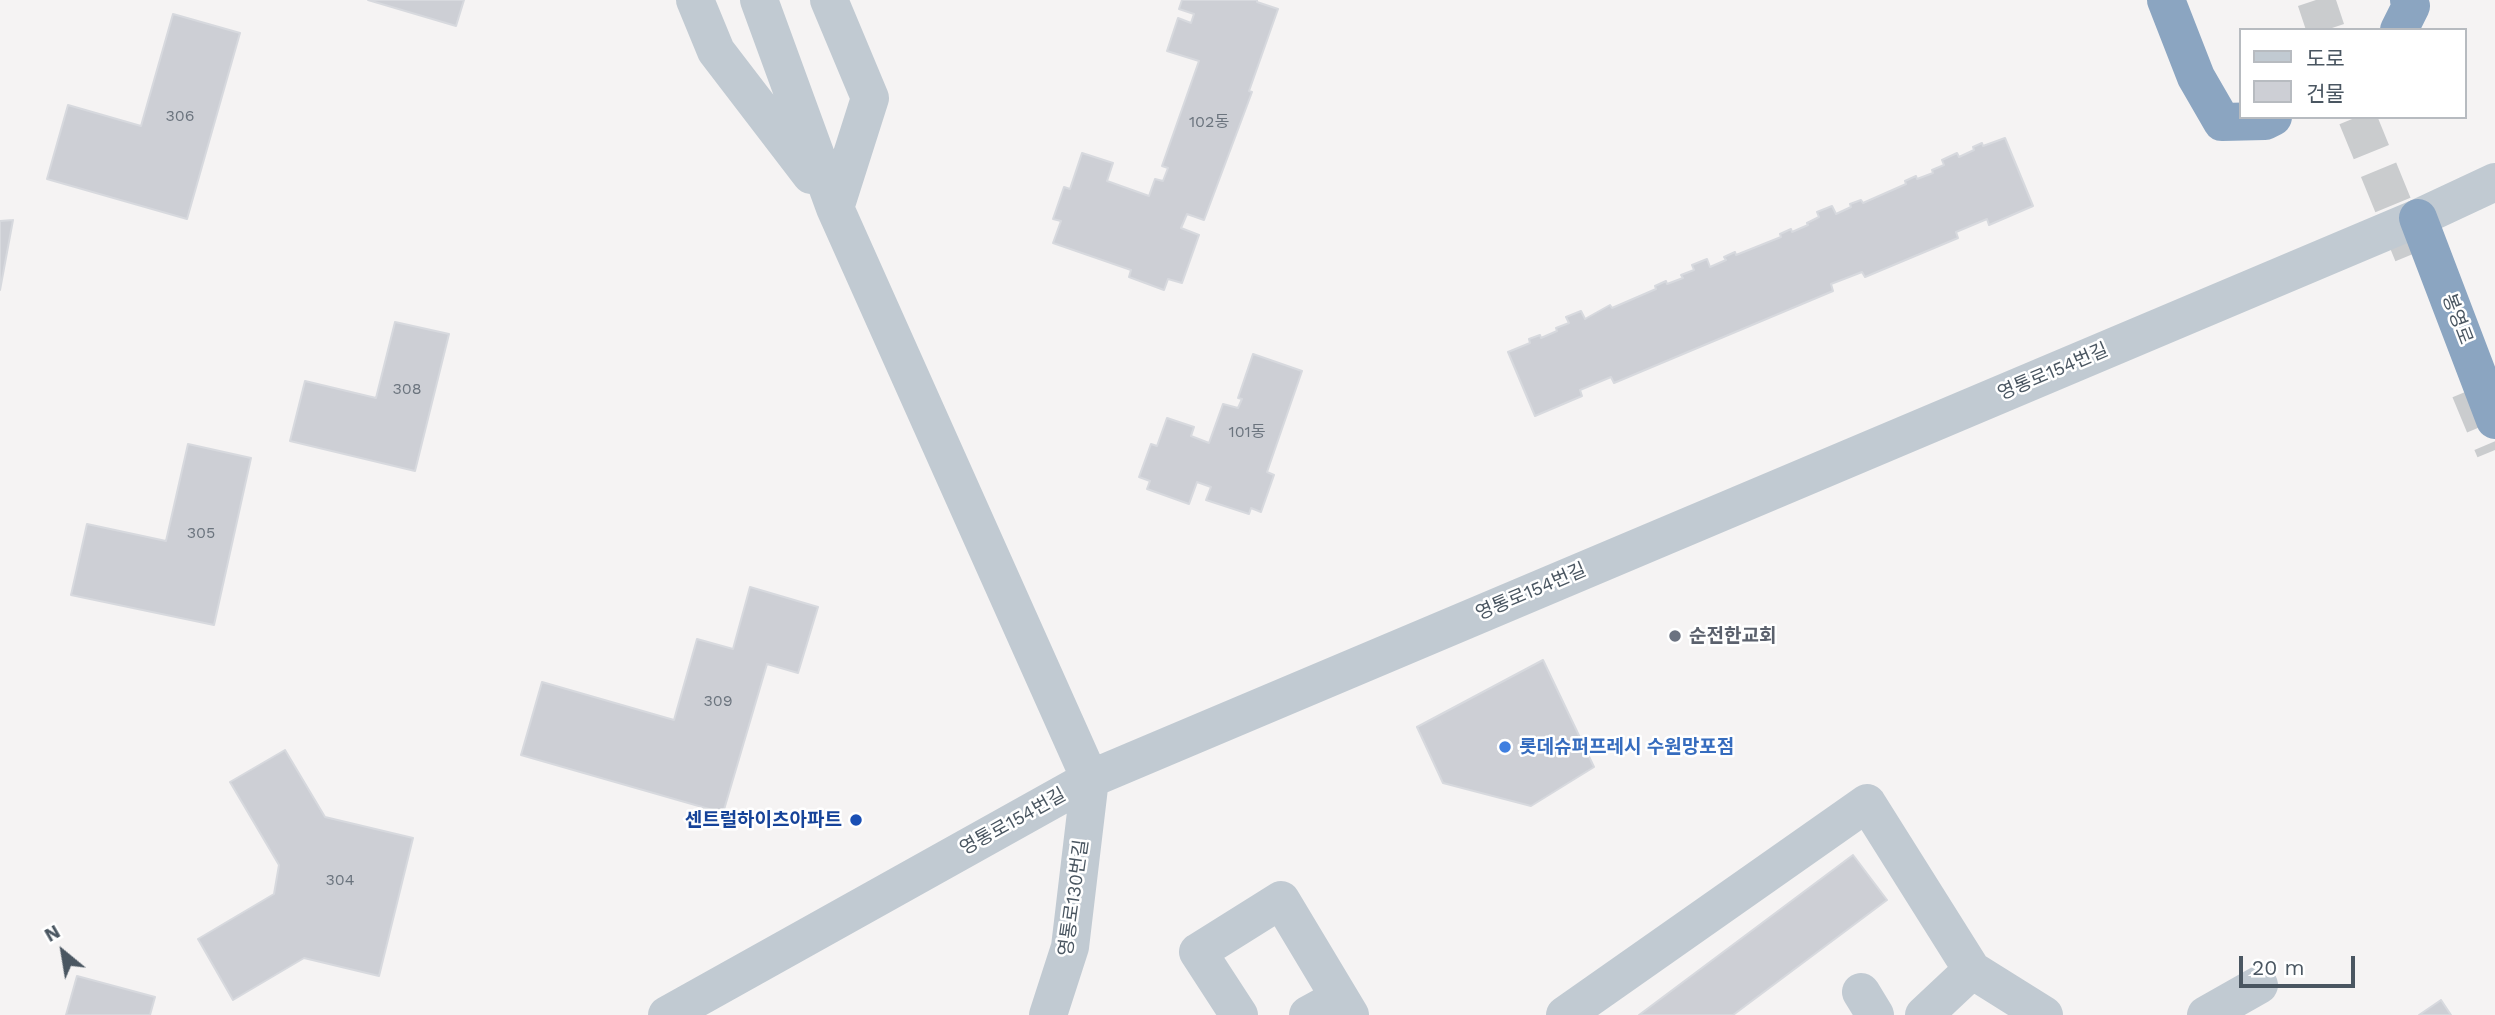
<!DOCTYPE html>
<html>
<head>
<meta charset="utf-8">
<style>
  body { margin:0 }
  #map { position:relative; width:2495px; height:1015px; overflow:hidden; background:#f5f3f3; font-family:"Work Sans","Noto Sans KR",sans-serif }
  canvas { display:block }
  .legend { position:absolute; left:2239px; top:28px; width:228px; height:91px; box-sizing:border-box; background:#fff; border:2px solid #b7bbc0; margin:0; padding:9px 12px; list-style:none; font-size:21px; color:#4a5661 }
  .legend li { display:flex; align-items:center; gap:14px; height:35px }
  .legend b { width:35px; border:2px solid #b7bbc0 }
  .north { position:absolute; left:28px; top:917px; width:70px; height:70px; -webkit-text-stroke:5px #fff; paint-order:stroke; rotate:330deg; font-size:19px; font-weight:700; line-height:28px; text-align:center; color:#4a5661 }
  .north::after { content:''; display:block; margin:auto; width:24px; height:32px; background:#4a5661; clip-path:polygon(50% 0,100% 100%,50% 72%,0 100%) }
  .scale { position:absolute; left:2239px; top:956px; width:116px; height:32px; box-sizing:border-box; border:4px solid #4a5661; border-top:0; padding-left:9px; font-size:21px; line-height:24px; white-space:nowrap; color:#4a5661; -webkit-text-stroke:5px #fff; paint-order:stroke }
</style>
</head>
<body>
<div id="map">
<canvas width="2495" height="1015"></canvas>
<ul class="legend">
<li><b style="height:9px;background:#c1cad2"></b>도로</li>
<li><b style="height:19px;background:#cdcfd5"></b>건물</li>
</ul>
<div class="north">N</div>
<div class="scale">20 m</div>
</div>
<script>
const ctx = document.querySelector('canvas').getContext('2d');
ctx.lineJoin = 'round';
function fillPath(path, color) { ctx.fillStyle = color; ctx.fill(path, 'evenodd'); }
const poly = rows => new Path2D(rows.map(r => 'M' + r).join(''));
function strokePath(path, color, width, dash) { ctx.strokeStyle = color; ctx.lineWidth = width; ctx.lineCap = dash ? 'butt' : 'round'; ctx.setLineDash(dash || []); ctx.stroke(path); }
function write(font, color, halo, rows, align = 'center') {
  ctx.font = font + ' "Work Sans","Noto Sans KR",sans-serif'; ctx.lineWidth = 5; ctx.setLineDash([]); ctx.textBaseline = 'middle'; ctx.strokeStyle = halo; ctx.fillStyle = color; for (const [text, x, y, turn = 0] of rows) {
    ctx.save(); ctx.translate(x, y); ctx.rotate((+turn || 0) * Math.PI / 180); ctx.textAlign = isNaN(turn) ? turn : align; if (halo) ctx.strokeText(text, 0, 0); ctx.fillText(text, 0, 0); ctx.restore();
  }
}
const building = poly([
  [368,0,464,0,456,26,368,0],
  [1182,0,1257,0,1257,2,1278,9,1249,91,1252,92,1204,220,1187,214,1181,228,1199,235,1182,283,1168,279,1164,290,1129,277,1131,270,1053,243,1061,221,1053,219,1064,187,1070,189,1082,153,1113,163,1107,181,1149,196,1155,179,1163,181,1168,168,1162,166,1199,61,1167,51,1178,18,1191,23,1194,14,1179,9,1182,0],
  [173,14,240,33,187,219,47,179,68,105,141,126,173,14],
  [2005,138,2033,206,1989,225,1987,219,1956,232,1958,238,1865,277,1862,272,1831,284,1833,291,1614,383,1611,377,1580,390,1582,396,1535,416,1508,352,1530,343,1529,339,1540,335,1541,338,1557,331,1556,328,1569,323,1566,317,1581,311,1585,319,1610,305,1612,308,1656,289,1655,286,1666,281,1667,284,1683,278,1681,275,1694,270,1692,265,1707,259,1710,267,1726,260,1724,257,1735,252,1736,255,1781,237,1780,234,1791,229,1792,232,1808,225,1807,223,1819,217,1817,212,1832,206,1836,214,1851,207,1850,204,1861,200,1863,203,1906,184,1905,181,1916,176,1917,179,1933,173,1932,170,1944,165,1942,160,1957,153,1959,157,1974,150,1973,147,1982,143,1983,146,2005,138],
  [13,220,0,290,0,221,13,220],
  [395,322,449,334,415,471,290,441,305,381,376,398,395,322],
  [1253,354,1302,371,1267,472,1274,475,1261,512,1251,508,1249,514,1206,500,1211,487,1197,482,1189,504,1147,489,1150,481,1139,477,1151,444,1157,446,1167,418,1194,427,1191,436,1209,443,1223,404,1238,408,1242,399,1238,398,1253,354],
  [188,444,251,458,214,625,71,595,87,524,166,541,188,444],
  [750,587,818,607,798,673,767,664,723,813,521,755,542,682,674,720,697,639,733,649,750,587],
  [1543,660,1594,767,1531,806,1443,783,1417,727,1543,660],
  [285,750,325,817,413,838,379,976,304,958,233,1000,198,939,274,894,279,865,230,782,285,750],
  [1853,855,1887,900,1733,1015,1639,1015,1853,855],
  [77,976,155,997,150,1015,66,1015,77,976],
  [2441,1000,2451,1015,2419,1015,2441,1000]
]);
fillPath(building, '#cdcfd5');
strokePath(building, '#d7d9de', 2);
strokePath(poly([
  [2316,0,2326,30],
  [2357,117,2413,254],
  [2470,390,2495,450]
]), '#caccce', 38, [38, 19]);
strokePath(poly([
  [695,0,716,51,811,175],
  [759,0,835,208,1090,779,1070,947,1048,1015],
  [829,0,870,98,835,208],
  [1861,992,1875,1015],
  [667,1015,1090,779,2418,218,2495,182],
  [1239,1015,1198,952,1281,900,1350,1015],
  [1308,1015,1339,998],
  [1565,1015,1867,803,1972,970,2044,1015],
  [1924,1015,1972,970],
  [2206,1015,2259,985]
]), '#c1cad2', 38);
strokePath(poly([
  [2166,0,2196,77,2222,122,2265,121,2273,117],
  [2399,30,2411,6,2409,0],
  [2418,218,2495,420]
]), '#8ba5c1', 38);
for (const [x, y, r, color] of [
  [1675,636,7,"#6b7280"],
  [1505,747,7,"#3f7fe0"],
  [856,820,7,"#1a4fb4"]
]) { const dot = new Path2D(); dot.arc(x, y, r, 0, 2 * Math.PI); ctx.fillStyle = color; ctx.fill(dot); strokePath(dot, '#fff', 2.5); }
write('16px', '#6b747e', null, [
  ["306",180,116],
  ["102동",1209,122],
  ["308",407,389],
  ["101동",1247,432],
  ["305",201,533],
  ["309",718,701],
  ["304",340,880]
]);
write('19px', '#4a5661', '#fff', [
  ["봉영로",2457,319,69],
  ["영통로154번길",2053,372,-23],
  ["영통로154번길",1531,592,-23],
  ["영통로154번길",1013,822,-29],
  ["영통로130번길",1074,898,-82]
]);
write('bold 19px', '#5b616d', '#fff', [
  ["순전한교회",1689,636]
], 'left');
write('bold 19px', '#366cbe', '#fff', [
  ["롯데슈퍼프레시 수원망포점",1519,747]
], 'left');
write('bold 19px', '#164399', '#fff', [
  ["센트럴하이츠아파트",842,820]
], 'right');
</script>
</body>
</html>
